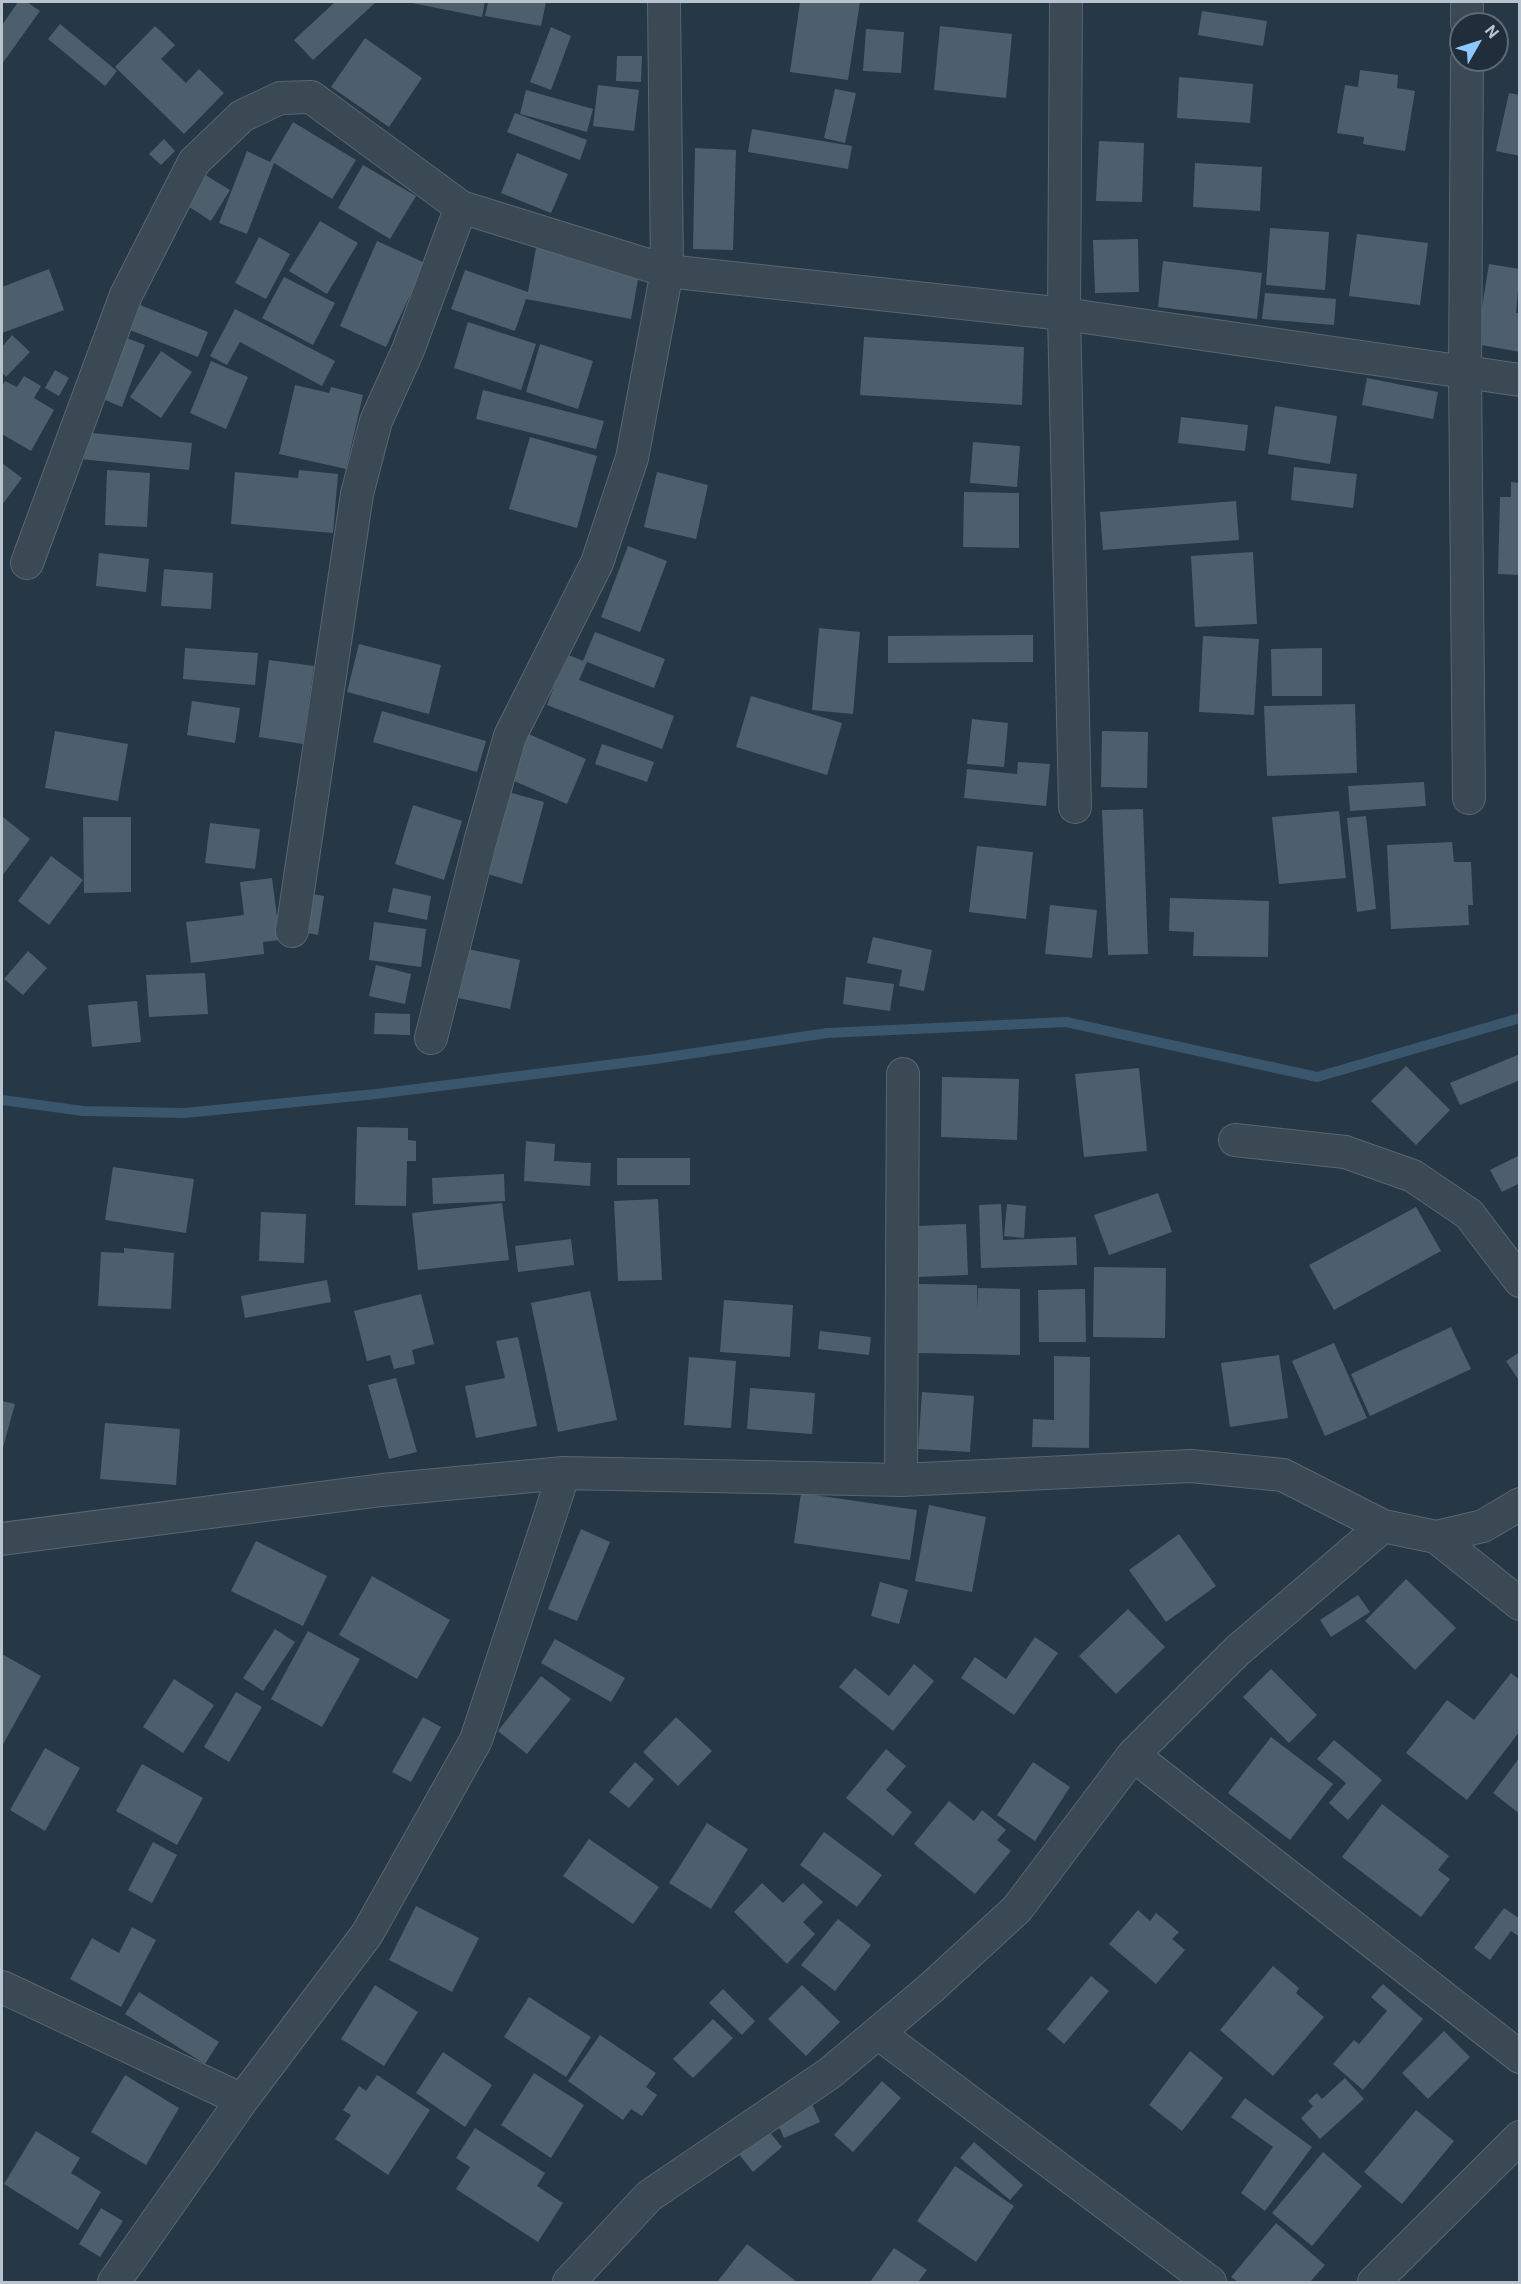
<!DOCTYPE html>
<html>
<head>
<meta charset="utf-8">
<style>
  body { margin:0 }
  #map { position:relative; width:1521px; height:2284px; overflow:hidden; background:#263745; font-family:Roboto,sans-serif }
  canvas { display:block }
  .frame { position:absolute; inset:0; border:3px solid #b9c3ce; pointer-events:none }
  .north { position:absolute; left:1449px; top:12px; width:60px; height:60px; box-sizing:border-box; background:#1f2e3a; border:2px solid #5d6a75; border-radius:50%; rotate:51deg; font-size:16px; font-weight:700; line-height:24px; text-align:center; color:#b9c3ce }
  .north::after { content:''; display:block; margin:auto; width:21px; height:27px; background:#8ec7fd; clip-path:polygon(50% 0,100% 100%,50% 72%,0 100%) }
</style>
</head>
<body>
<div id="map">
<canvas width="1521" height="2284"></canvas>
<div class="frame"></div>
<div class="north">N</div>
</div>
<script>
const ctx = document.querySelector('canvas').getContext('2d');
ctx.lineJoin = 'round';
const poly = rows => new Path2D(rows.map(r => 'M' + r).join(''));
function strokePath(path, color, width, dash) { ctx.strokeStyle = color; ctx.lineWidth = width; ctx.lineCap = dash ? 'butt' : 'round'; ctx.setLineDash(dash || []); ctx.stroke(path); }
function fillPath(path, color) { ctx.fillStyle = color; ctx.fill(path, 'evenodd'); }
strokePath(poly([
  [2,1100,83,1111,185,1113,376,1094,655,1059,827,1033,1066,1022,1317,1077,1520,1018]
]), '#39566d', 10);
fillPath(poly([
  [18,2,27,2,40,11,2,64,2,25],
  [335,2,376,2,313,60,294,40],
  [407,2,485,2,482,17],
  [488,2,546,2,541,26,485,16],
  [800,2,860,2,848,80,790,72],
  [1202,11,1267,21,1263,46,1198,35],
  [60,24,117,71,105,86,48,39],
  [155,26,175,45,161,59,186,83,199,69,224,93,184,134,115,67],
  [940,26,1012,34,1006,98,934,90],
  [551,27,571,36,551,90,530,82],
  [866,29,904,32,901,73,863,71],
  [365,38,422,78,389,127,331,87],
  [617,56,642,56,641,82,616,81],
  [1360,70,1398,75,1397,88,1415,91,1405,151,1363,144,1364,137,1337,133,1345,85,1358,87],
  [1179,77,1253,84,1250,123,1177,118],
  [598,85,639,90,634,131,593,126],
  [835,89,856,93,845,143,824,138],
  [526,90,593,109,587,132,520,114],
  [1509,93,1520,95,1520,156,1496,151],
  [515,113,587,140,580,160,507,132],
  [293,122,356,160,332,199,274,163,247,234,219,223,247,151,270,162],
  [752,129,852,146,848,169,748,152],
  [164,139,175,151,161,165,149,154],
  [1099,141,1144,143,1142,202,1096,201],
  [695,148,736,150,733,250,693,249],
  [517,153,568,174,551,213,501,193],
  [1195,163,1262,167,1260,211,1193,207],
  [363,165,416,196,390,239,338,208],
  [199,171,230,190,211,221,180,201],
  [320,221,358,243,327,294,289,271],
  [1270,228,1329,232,1325,290,1266,285],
  [1357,234,1428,243,1420,305,1349,296],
  [259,237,290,254,266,299,235,283],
  [1138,239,1139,292,1095,293,1093,240],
  [377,241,425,263,386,347,340,326],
  [536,248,640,268,631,319,526,299,515,331,451,309,465,270,528,292],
  [1163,261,1262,273,1257,319,1158,307],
  [1489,264,1520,269,1516,313,1520,313,1520,352,1476,344],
  [49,269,64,310,2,333,2,287],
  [284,277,335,303,313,345,262,318],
  [1265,293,1336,299,1334,325,1262,319],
  [135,303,208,332,198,357,125,328],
  [235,309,335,361,322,386,240,342,227,365,210,356],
  [468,322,536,344,521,390,454,368],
  [12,335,30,352,6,377,2,372,2,347],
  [122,336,145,345,122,407,98,397],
  [864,337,1024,347,1022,405,860,395],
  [540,344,593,361,578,409,526,392],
  [161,351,192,372,161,418,130,397],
  [211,361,248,377,226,429,190,413],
  [55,370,69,378,59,396,45,388],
  [24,376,41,386,34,398,54,410,31,451,2,434,2,387,5,381,17,387],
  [1367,378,1438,392,1433,419,1362,405],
  [295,385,329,393,331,387,363,395,346,469,279,454],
  [483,390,604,421,596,449,476,419],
  [1275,406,1337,416,1330,464,1268,454],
  [1181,417,1248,425,1245,451,1178,443],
  [82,432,192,443,189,470,80,459],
  [530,437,597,456,577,528,509,509],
  [973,442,1020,446,1017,487,970,483],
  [2,463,22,478,2,505],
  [1294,467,1357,474,1353,508,1291,500],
  [107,470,150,473,147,527,105,525],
  [299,470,338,474,333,533,231,524,235,472,298,478],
  [657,472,708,485,696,539,644,527],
  [1511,482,1520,483,1520,575,1498,574,1500,497,1511,497],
  [964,492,1019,493,1019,548,963,547],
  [1236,501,1239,540,1103,550,1100,512],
  [628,546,667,561,640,632,601,617],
  [1253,552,1257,624,1195,627,1191,556],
  [99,553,149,559,146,592,96,586],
  [164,569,213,573,211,609,161,606],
  [819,628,860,632,853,714,812,710],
  [595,632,665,659,654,688,587,662,579,680,674,716,662,749,547,705,566,654,583,661],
  [1033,635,1033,662,888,663,888,636],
  [1203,636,1259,639,1254,715,1199,712],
  [359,644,441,665,429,714,347,692],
  [185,648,258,653,255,685,183,679],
  [1322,648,1322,696,1272,696,1271,649],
  [269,660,314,666,303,744,259,737],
  [751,696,842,723,827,775,736,747],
  [192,701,240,708,235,743,187,735],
  [1355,704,1357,773,1267,776,1264,706],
  [382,711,486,741,477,772,373,742],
  [972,719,1008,723,1004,767,967,764],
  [55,731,128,744,118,801,45,788],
  [1102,731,1148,732,1147,788,1101,787],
  [524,732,586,759,567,804,505,777],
  [602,744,654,762,647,782,595,764],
  [1018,762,1050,764,1046,806,964,798,967,769,1017,774],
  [1424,782,1426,806,1350,811,1348,786],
  [498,789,544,802,522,884,477,871],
  [413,805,462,821,444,880,395,864],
  [1143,809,1148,954,1108,955,1102,810],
  [1339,811,1346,878,1279,884,1272,817],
  [2,816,30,839,2,876],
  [1366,816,1376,909,1357,912,1347,818],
  [83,817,131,817,131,892,84,893],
  [210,823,260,829,255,869,205,863],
  [1452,842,1454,862,1471,862,1473,905,1468,905,1469,925,1391,929,1387,845],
  [977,846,1033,852,1026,919,969,912],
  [51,856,83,880,49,925,18,901],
  [272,878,280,940,263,942,264,954,191,963,186,922,244,915,240,882],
  [393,888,431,896,427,920,388,912],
  [304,893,324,896,318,935,298,931],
  [1170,898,1269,901,1268,957,1193,956,1194,932,1169,931],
  [1050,905,1097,910,1092,958,1045,954],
  [374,922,426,929,421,967,369,960],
  [873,937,932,950,924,991,899,986,902,970,867,963],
  [463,948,520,960,510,1009,453,997],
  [28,951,47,968,23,995,4,979],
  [376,965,411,974,405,1004,369,996],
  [205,973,208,1014,149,1017,146,975],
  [846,977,894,984,890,1011,843,1004],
  [137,1001,141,1042,92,1047,88,1005],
  [375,1013,410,1014,410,1035,374,1034],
  [1520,1054,1520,1080,1460,1105,1450,1083],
  [1406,1066,1450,1110,1416,1145,1371,1101],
  [1139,1068,1147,1151,1084,1157,1075,1074],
  [942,1077,1019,1079,1017,1140,941,1137],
  [357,1127,408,1128,408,1140,416,1141,416,1161,407,1161,406,1206,355,1205],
  [526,1141,555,1144,554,1161,591,1163,590,1186,524,1181],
  [1520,1155,1520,1183,1502,1192,1490,1170],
  [617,1158,690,1158,690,1185,617,1185],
  [113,1167,194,1179,186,1233,105,1220],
  [504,1174,505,1201,433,1204,432,1178],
  [1158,1193,1172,1232,1109,1255,1094,1215],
  [658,1199,662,1280,618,1281,614,1201],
  [502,1203,509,1260,418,1270,412,1213],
  [1001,1204,1003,1240,1076,1237,1077,1265,981,1268,979,1205],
  [1007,1204,1026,1206,1024,1238,1004,1236],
  [1416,1207,1441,1251,1334,1310,1309,1265],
  [261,1212,306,1214,304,1263,259,1261],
  [966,1224,968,1275,917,1277,915,1226],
  [571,1239,574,1265,518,1272,515,1246],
  [124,1248,174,1253,171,1309,98,1306,101,1252,124,1253],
  [1094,1267,1166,1268,1165,1338,1093,1337],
  [327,1280,331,1302,245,1318,241,1296],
  [919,1284,977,1285,977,1310,978,1288,1020,1289,1020,1355,918,1353],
  [1085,1289,1086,1342,1039,1342,1038,1290],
  [590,1291,617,1420,558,1432,531,1303],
  [421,1294,434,1344,412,1350,415,1364,394,1369,390,1355,367,1361,354,1311],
  [724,1300,793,1305,790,1357,720,1352],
  [1451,1327,1471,1369,1370,1416,1351,1374],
  [820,1331,871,1337,869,1355,818,1349],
  [518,1337,537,1426,476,1438,465,1386,505,1378,496,1341],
  [1334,1343,1367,1418,1325,1436,1292,1361],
  [1520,1352,1520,1382,1506,1361],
  [1279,1355,1288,1418,1230,1427,1221,1363],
  [1054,1356,1090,1357,1089,1448,1032,1447,1033,1419,1054,1420],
  [689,1357,736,1361,731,1428,684,1425],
  [396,1378,417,1452,389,1459,368,1385],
  [750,1388,815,1393,812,1434,747,1429],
  [922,1392,974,1396,970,1452,918,1449],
  [2,1401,15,1404,2,1451],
  [105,1423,180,1429,176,1485,100,1479],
  [801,1493,917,1510,910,1560,794,1543],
  [929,1505,986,1517,972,1592,915,1581],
  [581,1529,610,1542,577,1621,548,1609],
  [1179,1534,1216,1586,1166,1622,1129,1570],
  [256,1541,327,1576,303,1626,231,1591],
  [372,1576,450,1620,417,1679,339,1635],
  [1406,1579,1456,1628,1415,1670,1365,1621],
  [880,1582,908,1590,899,1624,871,1616],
  [1358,1595,1370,1612,1331,1637,1320,1620],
  [1128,1609,1165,1647,1116,1694,1079,1656],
  [275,1629,295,1642,263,1691,243,1678],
  [308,1631,360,1659,322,1727,271,1699],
  [1035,1637,1058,1653,1014,1715,961,1678,975,1657,1006,1679],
  [555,1639,625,1678,611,1702,541,1663],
  [2,1654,41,1676,2,1746],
  [914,1664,934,1681,893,1731,839,1687,855,1668,889,1696],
  [1271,1669,1317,1715,1289,1743,1243,1697],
  [1511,1673,1520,1680,1520,1731,1467,1800,1406,1753,1447,1700,1474,1720],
  [541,1676,571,1699,527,1754,498,1731],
  [174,1679,214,1705,183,1753,143,1727],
  [236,1692,262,1707,229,1762,204,1747],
  [423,1717,441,1727,411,1782,392,1772],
  [676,1717,712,1751,678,1786,643,1752],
  [1271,1737,1333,1784,1290,1840,1228,1793],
  [1334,1740,1382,1780,1348,1820,1329,1803,1346,1783,1317,1759],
  [45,1748,80,1768,45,1831,10,1810],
  [886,1749,906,1766,886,1790,912,1812,893,1836,846,1798],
  [1520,1757,1520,1814,1493,1793],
  [635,1762,654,1779,629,1808,609,1792],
  [1033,1762,1070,1787,1035,1841,997,1815],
  [142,1764,203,1798,177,1845,116,1811],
  [949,1801,974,1821,982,1810,1006,1830,997,1840,1011,1851,975,1894,914,1844],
  [1382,1804,1449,1856,1438,1870,1450,1879,1421,1917,1342,1857],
  [707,1823,748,1849,711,1909,669,1883],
  [824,1832,882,1875,857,1907,800,1865],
  [589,1839,659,1887,633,1924,563,1876],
  [153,1842,177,1855,152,1903,128,1890],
  [762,1883,783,1903,803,1883,823,1902,803,1922,815,1934,787,1964,734,1912],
  [416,1906,479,1938,452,1992,389,1960],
  [1504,1908,1520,1919,1520,1937,1511,1931,1490,1960,1474,1948],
  [1138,1910,1150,1921,1156,1913,1179,1932,1172,1939,1185,1950,1156,1984,1109,1944],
  [838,1919,871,1945,835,1991,801,1965],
  [132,1927,156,1940,121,2007,70,1979,92,1938,119,1953],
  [1273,1966,1299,1988,1296,1993,1324,2017,1273,2076,1220,2030],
  [1091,1976,1109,1991,1064,2044,1047,2029],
  [1383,1984,1423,2019,1363,2090,1333,2064,1354,2040,1359,2044,1387,2011,1371,1997],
  [375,1985,418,2012,384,2066,341,2039],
  [802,1985,840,2022,806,2056,768,2019],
  [723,1989,755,2021,742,2035,709,2003],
  [139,1992,219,2042,205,2064,125,2014],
  [529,1997,591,2037,566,2077,504,2037],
  [713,2019,733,2038,693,2078,673,2059],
  [1444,2031,1470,2057,1428,2099,1402,2073],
  [600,2035,656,2073,646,2087,657,2095,642,2116,631,2109,623,2120,568,2081],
  [1190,2051,1223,2078,1182,2131,1149,2105],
  [443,2052,492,2085,465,2127,416,2093],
  [534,2073,584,2105,551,2158,501,2125],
  [125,2075,179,2108,146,2165,91,2132],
  [377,2075,430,2110,388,2175,335,2139,351,2115,343,2110,359,2086,366,2091],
  [1345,2078,1364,2099,1320,2139,1301,2118,1313,2106,1308,2101,1317,2093,1322,2099],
  [882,2081,901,2098,853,2152,834,2135],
  [1245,2098,1312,2147,1265,2211,1241,2193,1273,2147,1231,2117],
  [812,2104,820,2122,784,2138,776,2120],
  [1416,2110,1454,2141,1402,2204,1364,2172],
  [475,2128,545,2173,537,2186,563,2203,538,2242,456,2189,470,2167,456,2158],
  [767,2129,782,2147,753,2172,738,2153],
  [36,2131,80,2158,71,2173,101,2192,78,2230,4,2184],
  [974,2142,1023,2185,1010,2200,960,2158],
  [1323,2152,1362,2186,1312,2246,1272,2213],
  [955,2166,1014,2206,976,2262,917,2221],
  [101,2208,123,2221,100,2257,79,2244],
  [1276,2223,1325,2265,1310,2282,1238,2282,1231,2277],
  [747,2244,797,2282,717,2282],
  [894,2248,927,2270,918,2282,870,2282]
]), '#4d5f6d');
const minor = poly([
  [1066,2,1064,314,1075,807],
  [1467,24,1467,2],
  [1467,60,1465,373,1469,798],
  [27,563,126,295,194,162,242,116,280,98,311,97,461,207,667,271,1064,314,1520,380],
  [292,931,357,494,376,421,408,350,461,207],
  [431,1038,480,842,510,736,597,563,632,458,667,271,664,2],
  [1235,1140,1345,1152,1413,1176,1469,1214,1520,1281],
  [901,1480,903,1074],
  [1436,1537,1520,1604],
  [2,1539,382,1490,564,1473,901,1480,1191,1466,1283,1475,1383,1526,1436,1537,1483,1526,1520,1504],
  [1133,1755,1520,2057],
  [2,1987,242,2100],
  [878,2033,1210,2282],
  [114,2282,242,2100,367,1934,476,1740,564,1473],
  [569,2282,649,2196,830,2073,931,1988,1017,1909,1133,1755,1237,1651,1383,1526],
  [1374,2282,1520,2137]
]);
strokePath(minor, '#596672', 34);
strokePath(minor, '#3b4954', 32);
</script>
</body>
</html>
